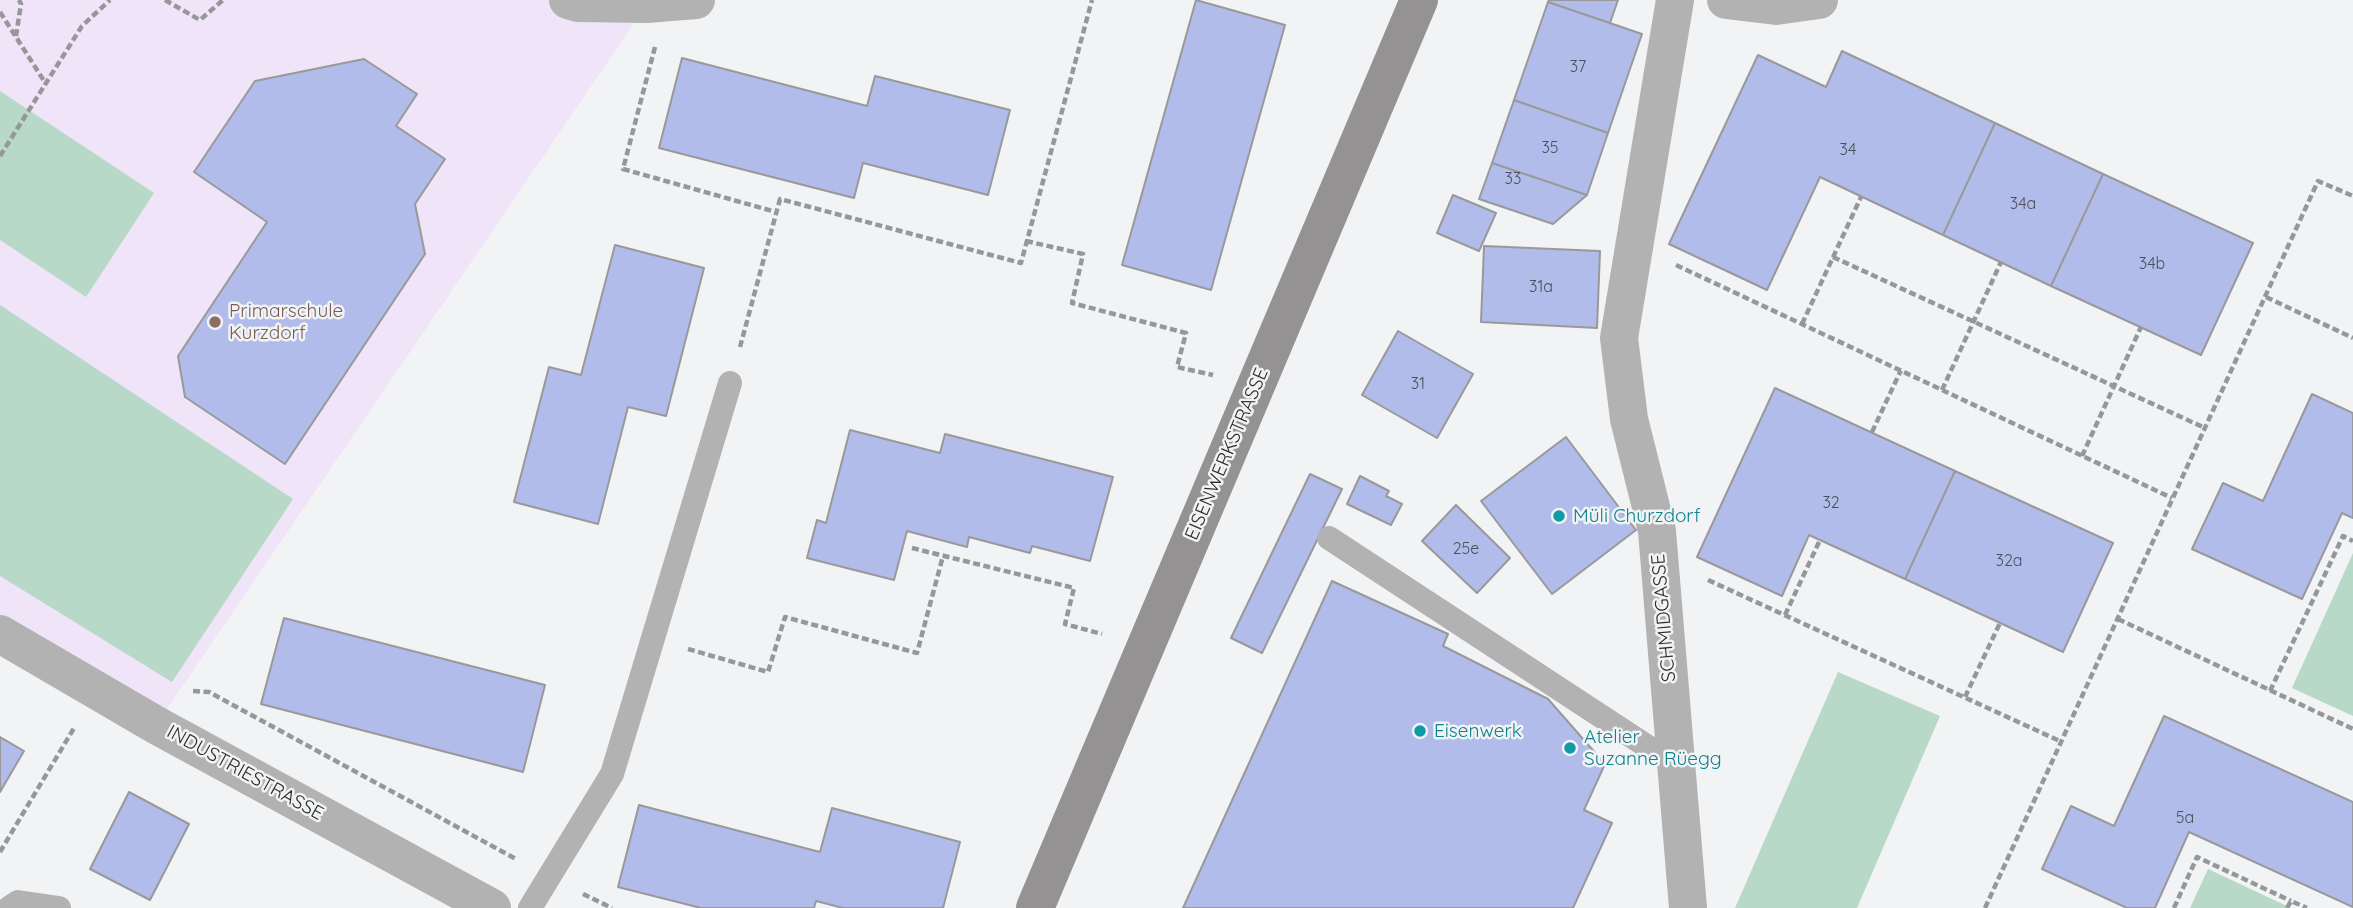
<!DOCTYPE html>
<html>
<head>
<meta charset="utf-8">
<style>
  body { margin:0 }
  canvas { display:block; background:#f2f3f5 }
</style>
</head>
<body>
<canvas width="2353" height="908"></canvas>
<script>
const ctx = document.querySelector('canvas').getContext('2d');
ctx.lineJoin = 'round';
function fillPath(path, color) { ctx.fillStyle = color; ctx.fill(path, 'evenodd'); }
const poly = rows => new Path2D(rows.map(r => 'M' + r).join(''));
function strokePath(path, color, width, dash) { ctx.strokeStyle = color; ctx.lineWidth = width; ctx.lineCap = dash ? 'butt' : 'round'; ctx.setLineDash(dash || []); ctx.stroke(path); }
function write(font, color, halo, rows, align = 'center') {
  ctx.font = font + ' Quicksand,sans-serif'; ctx.lineWidth = 5; ctx.setLineDash([]); ctx.textBaseline = 'middle'; ctx.strokeStyle = halo; ctx.fillStyle = color; for (const [text, x, y, turn = 0] of rows) {
    ctx.save(); ctx.translate(x, y); ctx.rotate((+turn || 0) * Math.PI / 180); ctx.textAlign = isNaN(turn) ? turn : align; if (halo) ctx.strokeText(text, 0, 0); ctx.fillText(text, 0, 0); ctx.restore();
  }
}
fillPath(poly([
  [0,0,568,0,647,4,156,725,0,640]
]), '#f0e4f8');
fillPath(poly([
  [0,91,154,193,86,297,0,240],
  [0,305,293,499,172,682,0,576],
  [2353,553,2353,716,2292,688],
  [1838,672,1940,716,1857,908,1735,908],
  [2208,869,2291,908,2190,908]
]), '#b8d8c8');
const building = poly([
  [1196,0,1285,25,1211,290,1122,265,1196,0],
  [1549,0,1618,0,1610,23,1548,2,1549,0],
  [1548,2,1642,34,1608,133,1514,100,1548,2],
  [1842,51,1995,123,1943,235,1820,177,1767,290,1669,244,1758,55,1826,87,1842,51],
  [682,58,867,106,875,76,1010,110,988,195,863,163,854,198,659,148,682,58],
  [364,59,417,94,396,126,445,159,415,204,425,254,285,464,185,397,178,356,267,222,194,172,255,81,364,59],
  [1514,100,1608,133,1587,195,1492,163,1514,100],
  [1995,123,2103,174,2051,286,1943,235,1995,123],
  [1492,163,1587,195,1553,224,1479,199,1492,163],
  [2103,174,2253,243,2201,355,2051,286,2103,174],
  [1453,195,1496,213,1479,251,1437,233,1453,195],
  [615,245,704,268,666,416,628,407,598,524,514,502,549,367,581,375,615,245],
  [1484,246,1600,251,1597,328,1481,322,1484,246],
  [1398,331,1473,374,1437,438,1362,395,1398,331],
  [1775,388,1955,471,1905,579,1809,535,1782,596,1697,557,1775,388],
  [2312,394,2353,413,2353,518,2342,513,2302,599,2192,549,2223,483,2263,501,2312,394],
  [850,430,940,453,945,434,1113,477,1090,561,1032,546,1030,553,969,537,967,547,907,531,894,580,807,558,817,520,826,523,850,430],
  [1566,437,1636,530,1552,594,1481,501,1566,437],
  [1955,471,2113,543,2063,652,1905,579,1955,471],
  [1310,474,1342,489,1262,653,1231,638,1310,474],
  [1360,476,1389,491,1386,496,1402,504,1391,525,1347,504,1360,476],
  [1456,505,1510,558,1477,593,1422,541,1456,505],
  [1332,581,1448,634,1443,646,1548,699,1605,764,1584,810,1612,823,1573,908,1183,908,1332,581],
  [284,618,545,685,523,772,261,704,284,618],
  [2164,716,2353,802,2353,907,2189,832,2155,908,2127,908,2042,869,2071,806,2114,826,2164,716],
  [0,737,24,751,0,792,0,737],
  [129,792,189,824,150,900,90,869,129,792],
  [639,805,820,852,832,808,960,842,943,908,843,908,816,901,814,908,701,908,618,887,639,805]
]);
fillPath(building, '#b1bcea');
strokePath(building, '#99999b', 2);
strokePath(poly([
  [165,0,200,20,223,0],
  [0,12,46,84],
  [16,36,21,4,19,0],
  [655,47,623,169,776,212],
  [0,156,82,26,110,0],
  [1026,241,1083,254,1072,303,1186,333,1177,367,1213,375],
  [1833,257,2205,428],
  [1676,265,2172,498],
  [2266,297,2353,338],
  [1802,324,1861,197],
  [740,347,780,199,1021,263,1092,0],
  [1942,390,2001,262],
  [1872,432,1901,370],
  [2082,456,2141,327],
  [912,548,1074,588,1065,624,1102,634],
  [1708,580,2062,742],
  [1785,615,1820,540],
  [2118,619,2353,729],
  [688,649,768,672,785,617,917,653,943,556],
  [193,691,209,692,516,859],
  [2270,691,2343,536,2353,541],
  [1965,697,2000,623],
  [0,852,74,728],
  [583,894,612,908],
  [1985,908,2318,181,2353,196],
  [2174,908,2197,857,2291,901],
  [2287,908,2291,901,2307,908]
]), '#969798', 4.5, [7, 3.5]);
strokePath(poly([
  [1329,538,1677,766],
  [9,908,18,902,59,908],
  [530,908,612,774,730,383]
]), '#b3b2b2', 24);
strokePath(poly([
  [568,0,578,3,647,4,696,0],
  [1675,0,1619,338,1629,419,1657,531,1688,908],
  [1726,0,1776,6,1819,0],
  [0,634,156,725,492,908]
]), '#b3b2b2', 38);
strokePath(poly([
  [1035,908,1419,0]
]), '#949292', 38);
for (const [x, y, r, color] of [
  [215,322,7,"#8d6e63"],
  [1559,516,7,"#0f9aa8"],
  [1420,731,7,"#0f9aa8"],
  [1570,748,7,"#0f9aa8"]
]) { const dot = new Path2D(); dot.arc(x, y, r, 0, 2 * Math.PI); ctx.fillStyle = color; ctx.fill(dot); strokePath(dot, '#f2f3f5', 2.5); }
write('16px', '#4c505c', null, [
  ["37",1578,67],
  ["35",1550,148],
  ["34",1848,150],
  ["33",1513,179],
  ["34a",2023,204],
  ["34b",2152,264],
  ["31a",1541,287],
  ["31",1418,384],
  ["32",1831,503],
  ["25e",1466,549],
  ["32a",2009,561],
  ["5a",2185,818]
]);
write('19px', '#785e54', '#f2f3f5', [
  ["Primarschule",229,311],
  ["Kurzdorf",229,333]
], 'left');
write('19px', '#2b2c2c', '#f2f3f5', [
  ["EISENWERKSTRASSE",1227,454,-67],
  ["SCHMIDGASSE",1664,618,-95],
  ["INDUSTRIESTRASSE",245,773,29]
]);
write('19px', '#0d838f', '#f2f3f5', [
  ["Müli Churzdorf",1573,516],
  ["Eisenwerk",1434,731],
  ["Atelier",1584,737],
  ["Suzanne Rüegg",1584,759]
], 'left');
</script>
</body>
</html>
